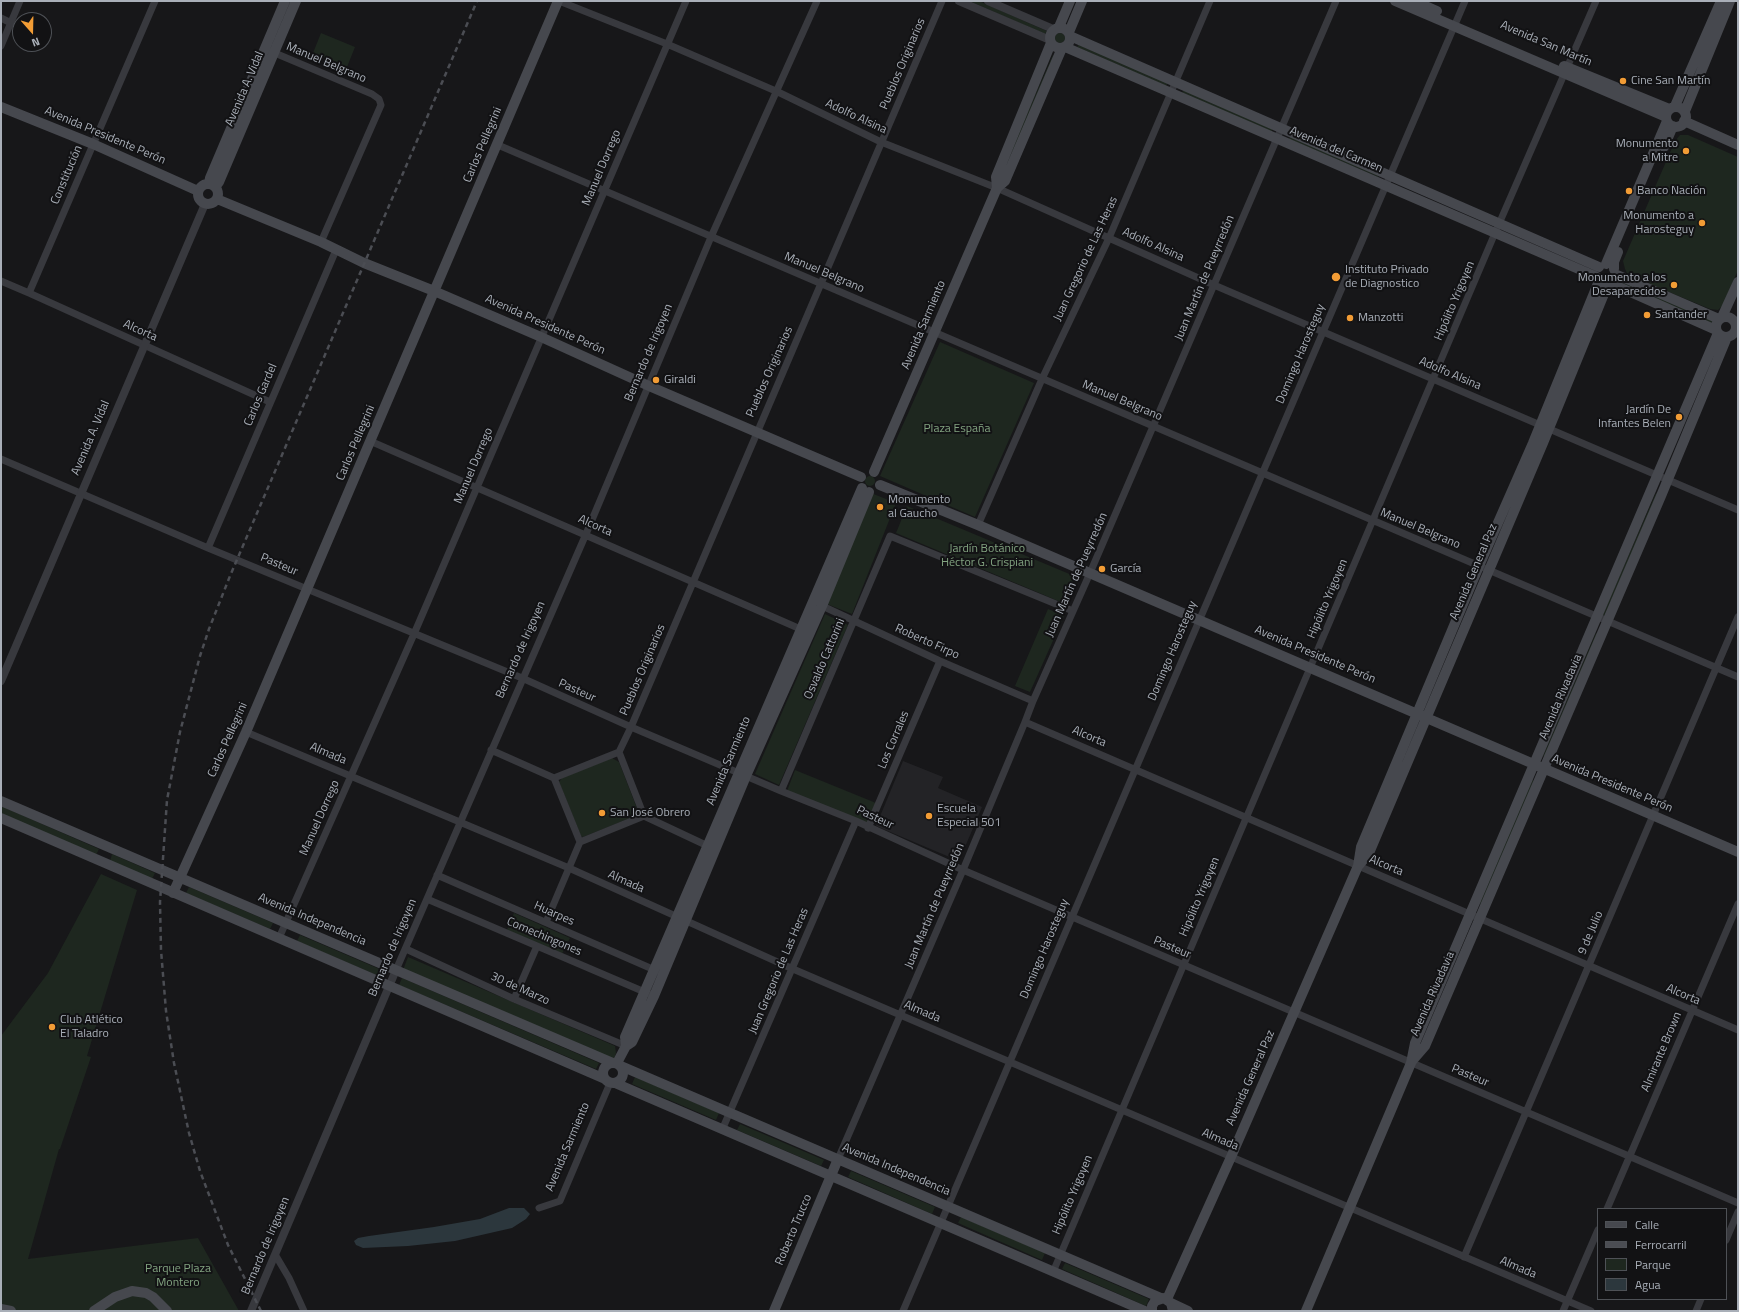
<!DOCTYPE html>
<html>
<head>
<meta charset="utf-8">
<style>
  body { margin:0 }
  #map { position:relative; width:1739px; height:1312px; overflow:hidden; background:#171719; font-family:"Titillium Web",sans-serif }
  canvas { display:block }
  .frame { position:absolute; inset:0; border:2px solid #a9afb8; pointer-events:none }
  .legend { position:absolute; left:1597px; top:1208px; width:130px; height:92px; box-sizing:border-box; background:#121214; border:1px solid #4e5156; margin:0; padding:5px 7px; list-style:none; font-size:12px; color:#a9afb8 }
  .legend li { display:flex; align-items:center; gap:8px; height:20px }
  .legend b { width:20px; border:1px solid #4e5156 }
  .north { position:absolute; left:12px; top:12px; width:40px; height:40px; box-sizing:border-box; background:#121214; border:1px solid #4e5156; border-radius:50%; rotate:160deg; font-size:11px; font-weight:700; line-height:16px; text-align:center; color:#a9afb8 }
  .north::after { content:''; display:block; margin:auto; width:14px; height:18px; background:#f29c35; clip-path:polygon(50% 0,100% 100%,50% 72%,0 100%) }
</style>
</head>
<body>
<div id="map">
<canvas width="1739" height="1312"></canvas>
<div class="frame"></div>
<ul class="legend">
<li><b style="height:5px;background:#46484e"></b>Calle</li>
<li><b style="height:5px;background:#4b4d53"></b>Ferrocarril</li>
<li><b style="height:11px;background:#1e271f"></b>Parque</li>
<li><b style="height:11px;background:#2c373d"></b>Agua</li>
</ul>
<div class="north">N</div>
</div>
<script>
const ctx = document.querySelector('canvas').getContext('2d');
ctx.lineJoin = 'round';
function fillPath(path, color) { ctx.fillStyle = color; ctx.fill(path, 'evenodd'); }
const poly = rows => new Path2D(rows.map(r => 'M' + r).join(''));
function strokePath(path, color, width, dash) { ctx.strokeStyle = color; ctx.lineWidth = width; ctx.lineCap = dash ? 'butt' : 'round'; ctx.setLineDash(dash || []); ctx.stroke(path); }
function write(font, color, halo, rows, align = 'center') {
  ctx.font = font + ' "Titillium Web",sans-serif'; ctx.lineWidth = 4; ctx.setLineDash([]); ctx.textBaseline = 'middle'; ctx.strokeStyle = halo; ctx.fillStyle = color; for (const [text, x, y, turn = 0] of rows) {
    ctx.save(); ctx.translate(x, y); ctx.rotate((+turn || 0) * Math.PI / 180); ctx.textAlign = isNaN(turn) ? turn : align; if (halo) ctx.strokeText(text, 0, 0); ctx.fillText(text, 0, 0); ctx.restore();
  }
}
fillPath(poly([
  [903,761,943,777,938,788,982,807,959,861,876,826]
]), '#232326');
fillPath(poly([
  [969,1,979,1,1047,31,1045,34],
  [321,33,355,47,347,67,313,53],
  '1055 38a5 5 0 1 1 10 0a5 5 0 1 1-10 0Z',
  [1079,44,1168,82,1166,86,1077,47],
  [1053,55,1055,56,1001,178,999,177],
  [1184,89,1273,128,1271,132,1182,93],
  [1291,135,1380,174,1378,177,1289,139],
  [1680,135,1688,135,1738,157,1738,270,1723,305,1718,310,1710,309,1628,275,1625,269,1623,261,1675,141],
  [1623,282,1713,320,1711,324,1622,285],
  [940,342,1034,383,975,517,880,476],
  '865 481a5 5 0 1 1 10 0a5 5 0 1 1-10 0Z',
  [871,493,896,503,852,614,827,604],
  [1656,493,1658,494,1604,616,1602,616],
  [907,506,1079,578,1068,605,896,533],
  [1048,609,1064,616,1030,692,1015,686],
  [825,614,848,625,779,785,755,774],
  [1596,633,1598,634,1545,757,1543,756],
  [612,758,619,762,638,811,638,815,583,837,581,836,559,782,562,778],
  [795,770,876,803,867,823,787,791],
  [1532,780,1534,781,1481,904,1479,903],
  [1,806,99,849,96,855,1,814],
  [112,854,155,873,152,879,110,861],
  [101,874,137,890,87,1056,91,1057,60,1149,59,1149,28,1259,198,1238,239,1311,1,1311,1,1036,48,973],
  [189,887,273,923,270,929,186,893],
  [514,913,570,938,562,954,507,930],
  [300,935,384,971,381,977,297,941],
  [408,957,615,1046,616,1053,614,1059,403,970],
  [402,978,599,1063,596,1069,399,985],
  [635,1077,719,1113,716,1120,632,1084],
  [740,1124,824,1160,821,1166,737,1130],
  [851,1171,935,1207,932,1214,848,1177],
  [961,1217,1045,1253,1042,1260,958,1223],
  [1065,1263,1149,1299,1146,1306,1062,1269]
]), '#1e271f');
fillPath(poly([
  [509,1208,524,1208,530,1214,526,1219,512,1228,455,1241,408,1246,363,1248,356,1245,354,1241,358,1238,369,1236,434,1227,480,1219]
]), '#2c373d');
strokePath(poly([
  [559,1,667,44,778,92,881,142,997,188,1214,285,1738,510],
  [1,18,11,23],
  [1,46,20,1],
  [270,51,372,94,379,99,381,105,321,242],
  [498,145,1738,677],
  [1,281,29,293,270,402],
  [29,293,155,1],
  [370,441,805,631],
  [1,459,208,548,522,678,631,727,781,791,856,821,963,870,1738,1203],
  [978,525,1042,379,1109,238,1210,1],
  [208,548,336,250],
  [818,604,940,661,1033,701],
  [1025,722,1738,1030],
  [246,732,569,868,793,969,1591,1311],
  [491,750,554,778],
  [619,752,644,816,580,842,554,778,619,752,631,727,942,1],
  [781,791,890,536,1073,611],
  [644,816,710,847],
  [868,828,940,661],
  [437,875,657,971],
  [427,899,654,996],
  [546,922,580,842],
  [279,938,414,634,686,1],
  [406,949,514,999,626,1046],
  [396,970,586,534,711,237,817,1],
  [514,999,537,946],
  [722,1130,856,821],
  [838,1159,963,870,1025,722,1033,701,1090,573,1336,1],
  [539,1208,560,1201,610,1083],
  [1607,1209,1738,904],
  [1726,1240,1738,1212],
  [276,1256,289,1278,304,1311],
  [1464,1257,1738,617],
  [1053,1272,1495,233,1596,1],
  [903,1311,1465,1],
  [1563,1311,1598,1230],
  [1696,1311,1701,1299]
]), '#38393e', 7);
strokePath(poly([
  [959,1,1050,40],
  [988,1,1053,29],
  [1,681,205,204],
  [251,1311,396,970]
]), '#38393e', 8);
strokePath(poly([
  [1395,1,1666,117],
  [1414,1,1437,11],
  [1059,27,1070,1],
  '1050 38a10 10 0 1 1 20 0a10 10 0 1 1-20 0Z',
  [1069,32,1082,1],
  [1070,36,1599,267],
  [1065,47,1597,277],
  [1564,66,1669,109],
  [1675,106,1721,1],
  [1,107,93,144,198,191],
  '1666 117a10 10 0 1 1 20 0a10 10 0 1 1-20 0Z',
  [1685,111,1730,1],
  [1684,121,1738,145],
  [1664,147,1673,126],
  [209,183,210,178,285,1],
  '198 194a10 10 0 1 1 20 0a10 10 0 1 1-20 0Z',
  [216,186,219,182,296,1],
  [997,188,996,177,1051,43],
  [217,199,321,242,364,263,434,291,541,337,649,386,861,477],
  [1606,264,1667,121],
  [1614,269,1614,262,1618,252],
  [1615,274,1719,319],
  [1610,283,1716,330],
  [1722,317,1738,282],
  '1716 327a10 10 0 1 1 20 0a10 10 0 1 1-20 0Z',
  [874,472,997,188,1005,181,1062,48],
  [880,485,978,525,1738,852],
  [1,801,613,1063],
  [1,818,605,1079],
  [1359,865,1369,853,1543,443,1608,284],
  [173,893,246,732,558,1],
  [626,1046,625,1037,862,488],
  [1412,1061,1425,1046,1661,496,1727,337],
  '603 1073a10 10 0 1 1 20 0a10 10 0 1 1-20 0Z',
  [617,1063,626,1046,632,1042,654,996,746,776,822,606,869,492],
  [621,1066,1161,1298],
  [615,1083,1145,1311],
  [1167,1299,1231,1157,1358,866,1361,847,1479,566,1533,443,1599,281],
  [1171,1303,1188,1311],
  [1,1309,11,1311],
  [94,1311,115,1297,132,1291,146,1293,153,1297,167,1311],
  [774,1311,838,1159],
  [1152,1311,1152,1306,1155,1301,1164,1298,1171,1303,1173,1311],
  [1306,1311,1411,1063,1415,1043,1718,333]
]), '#46484e', 10);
strokePath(poly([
  [261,1311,228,1245,200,1171,189,1133,174,1063,166,1011,161,950,160,902,167,800,180,732,200,656,209,629,230,576,477,1]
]), '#4b4d53', 2.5, [5, 4]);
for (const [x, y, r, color] of [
  [1623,81,4,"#f29c35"],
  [1686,151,4,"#f29c35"],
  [1629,191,4,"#f29c35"],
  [1702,223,4,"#f29c35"],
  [1336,277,5,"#f29c35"],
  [1674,285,4,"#f29c35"],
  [1647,315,4,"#f29c35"],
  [1350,318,4,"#f29c35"],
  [656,380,4,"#f29c35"],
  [1679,417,4,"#f29c35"],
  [880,507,4,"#f29c35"],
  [1102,569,4,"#f29c35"],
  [602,813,4,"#f29c35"],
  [929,816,4,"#f29c35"],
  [52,1027,4,"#f29c35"]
]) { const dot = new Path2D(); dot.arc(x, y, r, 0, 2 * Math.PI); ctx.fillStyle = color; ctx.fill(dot); strokePath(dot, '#121214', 1.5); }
write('12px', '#a9afb8', '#121214', [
  ["Avenida San Martín",1546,44,23],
  ["Manuel Belgrano",326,63,23],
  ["Pueblos Originarios",903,64,-67],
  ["Avenida A. Vidal",245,89,-67],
  ["Adolfo Alsina",856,117,25],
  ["Avenida Presidente Perón",105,136,23],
  ["Carlos Pellegrini",483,145,-67],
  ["Avenida del Carmen",1336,150,23],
  ["Manuel Dorrego",602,168,-67],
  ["Constitución",67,175,-67],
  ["Adolfo Alsina",1153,245,24],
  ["Juan Gregorio de Las Heras",1086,259,-65],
  ["Manuel Belgrano",824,273,23],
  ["Juan Martín de Pueyrredón",1205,278,-67],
  ["Hipólito Yrigoyen",1455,301,-67],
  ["Avenida Presidente Perón",545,325,24],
  ["Avenida Sarmiento",924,325,-67],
  ["Alcorta",140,331,24],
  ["Bernardo de Irigoyen",649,353,-67],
  ["Domingo Harosteguy",1301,354,-67],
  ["Pueblos Originarios",770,372,-66],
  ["Adolfo Alsina",1450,374,23],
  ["Carlos Gardel",261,395,-67],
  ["Manuel Belgrano",1122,401,23],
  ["Avenida A. Vidal",91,438,-67],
  ["Carlos Pellegrini",356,443,-67],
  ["Manuel Dorrego",474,466,-67],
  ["Alcorta",595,526,24],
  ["Manuel Belgrano",1420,529,23],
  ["Pasteur",279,565,23],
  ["Avenida General Paz",1474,572,-67],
  ["Juan Martín de Pueyrredón",1077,575,-66],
  ["Hipólito Yrigoyen",1328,599,-67],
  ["Roberto Firpo",927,642,24],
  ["Bernardo de Irigoyen",521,650,-66],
  ["Domingo Harosteguy",1173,651,-67],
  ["Avenida Presidente Perón",1315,655,23],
  ["Osvaldo Cattorini",825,659,-67],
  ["Pueblos Originarios",643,670,-67],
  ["Pasteur",577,691,24],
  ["Avenida Rivadavia",1561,697,-67],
  ["Alcorta",1089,737,23],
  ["Carlos Pellegrini",228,740,-66],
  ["Los Corrales",894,740,-67],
  ["Almada",328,754,23],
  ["Avenida Sarmiento",729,761,-67],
  ["Avenida Presidente Perón",1612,784,23],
  ["Manuel Dorrego",320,818,-66],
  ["Pasteur",875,818,25],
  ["Alcorta",1386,866,23],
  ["Almada",626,882,24],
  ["Hipólito Yrigoyen",1200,897,-67],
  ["Juan Martín de Pueyrredón",935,906,-67],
  ["Huarpes",554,914,24],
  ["Avenida Independencia",312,920,23],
  ["9 de Julio",1591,933,-67],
  ["Comechingones",544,937,23],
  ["Bernardo de Irigoyen",393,948,-67],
  ["Pasteur",1172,948,23],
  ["Domingo Harosteguy",1045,949,-67],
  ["Juan Gregorio de Las Heras",779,971,-67],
  ["30 de Marzo",520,989,24],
  ["Avenida Rivadavia",1433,994,-66],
  ["Alcorta",1683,995,23],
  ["Almada",922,1012,23],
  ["Almirante Brown",1662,1052,-67],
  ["Pasteur",1470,1076,23],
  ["Avenida General Paz",1251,1078,-66],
  ["Almada",1220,1140,23],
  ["Avenida Sarmiento",568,1147,-67],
  ["Avenida Independencia",896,1170,23],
  ["Hipólito Yrigoyen",1073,1195,-67],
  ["Roberto Trucco",794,1230,-67],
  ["Bernardo de Irigoyen",266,1246,-67],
  ["Almada",1518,1268,23]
]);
write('12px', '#a9afb8', '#121214', [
  ["Cine San Martín",1631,81],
  ["Monumento",1678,144,"right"],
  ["a Mitre",1678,158,"right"],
  ["Banco Nación",1637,191],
  ["Monumento a",1694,216,"right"],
  ["Harosteguy",1694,230,"right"],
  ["Instituto Privado",1345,270],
  ["de Diagnostico",1345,284],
  ["Monumento a los",1666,278,"right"],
  ["Desaparecidos",1666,292,"right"],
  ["Santander",1655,315],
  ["Manzotti",1358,318],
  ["Giraldi",664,380],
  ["Jardín De",1671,410,"right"],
  ["Infantes Belen",1671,424,"right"],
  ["Monumento",888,500],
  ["al Gaucho",888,514],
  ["García",1110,569],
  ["Escuela",937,809],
  ["Especial 501",937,823],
  ["San José Obrero",610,813],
  ["Club Atlético",60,1020],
  ["El Taladro",60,1034]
], 'left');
write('12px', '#82a380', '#121214', [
  ["Plaza España",957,429],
  ["Jardín Botánico",987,549],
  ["Héctor G. Crispiani",987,563],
  ["Parque Plaza",178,1269],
  ["Montero",178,1283]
]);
</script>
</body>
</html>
